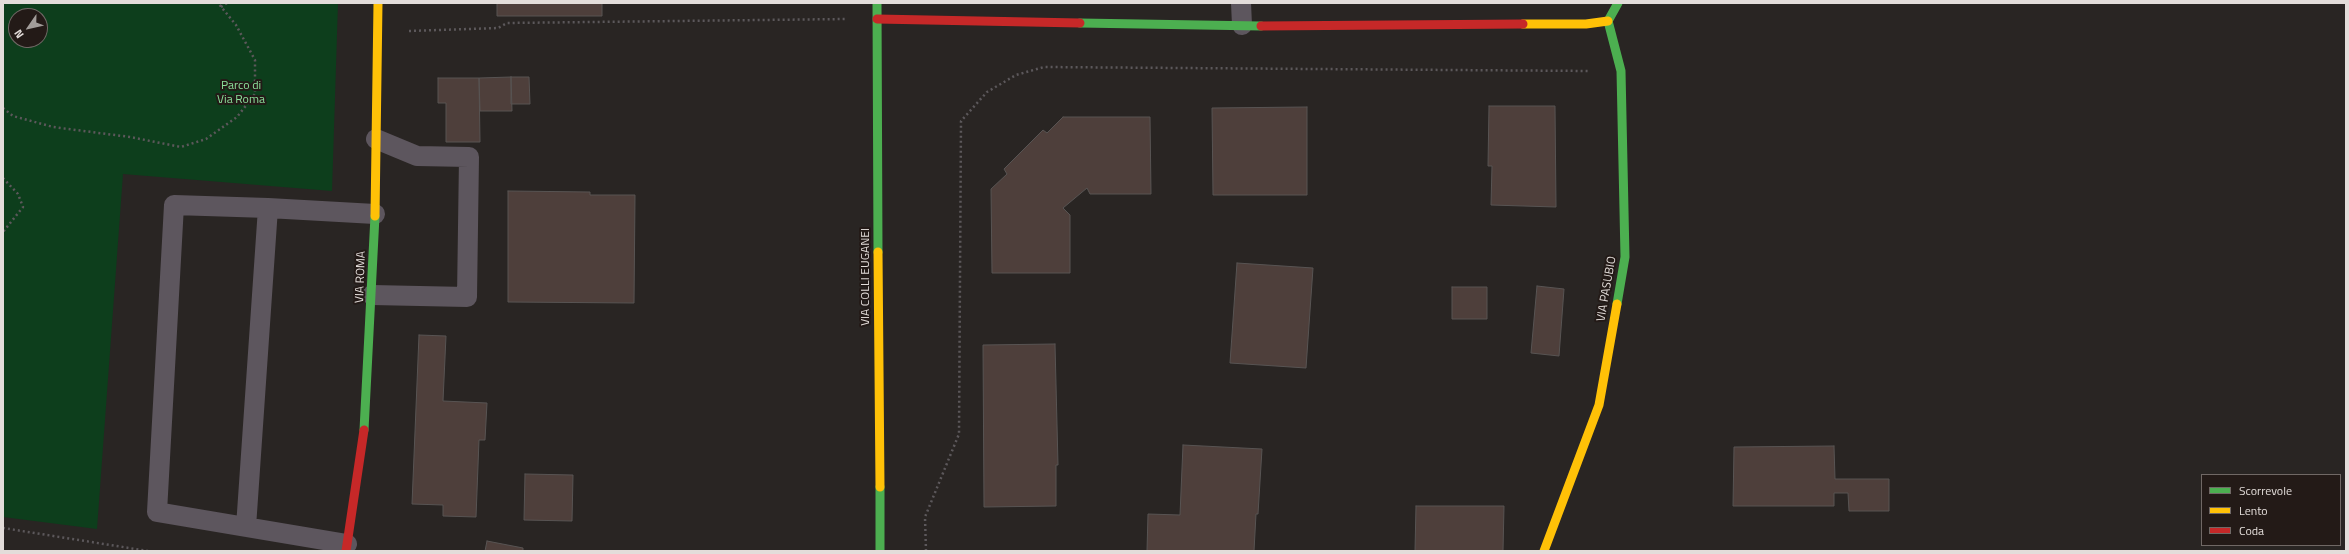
<!DOCTYPE html>
<html>
<head>
<meta charset="utf-8">
<style>
  body { margin:0 }
  #map { position:relative; width:2349px; height:554px; overflow:hidden; background:#292523; font-family:"Titillium Web",sans-serif }
  canvas { display:block }
  .frame { position:absolute; inset:0; border:4px solid #e3ddda; pointer-events:none }
  .legend { position:absolute; left:2201px; top:474px; width:140px; height:72px; box-sizing:border-box; background:#231a17; border:1px solid #706865; margin:0; padding:5px 7px; list-style:none; font-size:12px; color:#e3ddda }
  .legend li { display:flex; align-items:center; gap:8px; height:20px }
  .legend b { width:20px; border:1px solid #706865 }
  .north { position:absolute; left:8px; top:8px; width:40px; height:40px; box-sizing:border-box; background:#231a17; border:1px solid #706865; border-radius:50%; rotate:236deg; font-size:11px; font-weight:700; line-height:16px; text-align:center; color:#e3ddda }
  .north::after { content:''; display:block; margin:auto; width:14px; height:18px; background:#a29d9a; clip-path:polygon(50% 0,100% 100%,50% 72%,0 100%) }
</style>
</head>
<body>
<div id="map">
<canvas width="2349" height="554"></canvas>
<div class="frame"></div>
<ul class="legend">
<li><b style="height:5px;background:#4caf50"></b>Scorrevole</li>
<li><b style="height:5px;background:#ffc107"></b>Lento</li>
<li><b style="height:5px;background:#c62828"></b>Coda</li>
</ul>
<div class="north">N</div>
</div>
<script>
const ctx = document.querySelector('canvas').getContext('2d');
ctx.lineJoin = 'round';
function fillPath(path, color) { ctx.fillStyle = color; ctx.fill(path, 'evenodd'); }
const poly = rows => new Path2D(rows.map(r => 'M' + r).join(''));
function strokePath(path, color, width, dash) { ctx.strokeStyle = color; ctx.lineWidth = width; ctx.lineCap = dash ? 'butt' : 'round'; ctx.setLineDash(dash || []); ctx.stroke(path); }
function write(font, color, halo, rows, align = 'center') {
  ctx.font = font + ' "Titillium Web",sans-serif'; ctx.lineWidth = 4; ctx.setLineDash([]); ctx.textBaseline = 'middle'; ctx.strokeStyle = halo; ctx.fillStyle = color; for (const [text, x, y, turn = 0] of rows) {
    ctx.save(); ctx.translate(x, y); ctx.rotate((+turn || 0) * Math.PI / 180); ctx.textAlign = isNaN(turn) ? turn : align; if (halo) ctx.strokeText(text, 0, 0); ctx.fillText(text, 0, 0); ctx.restore();
  }
}
fillPath(poly([
  [3,3,338,3,332,191,123,174,97,529,3,517],
  [16,16,40,16,40,40,16,40]
]), '#0d3e1c');
const building = poly([
  [497,3,602,3,602,16,497,16,497,3],
  [511,77,529,77,530,104,511,104,511,77],
  [511,77,512,111,480,111,479,78,511,77],
  [438,78,479,78,480,142,446,142,446,103,438,103,438,78],
  [1489,106,1555,106,1556,207,1491,205,1492,166,1488,166,1489,106],
  [1307,107,1307,195,1213,195,1212,108,1307,107],
  [1063,117,1150,117,1151,194,1090,194,1087,188,1063,208,1070,215,1070,273,992,273,991,189,1007,174,1004,169,1043,130,1047,133,1063,117],
  [508,191,590,192,590,195,635,195,634,303,508,302,508,191],
  [1237,263,1313,268,1306,368,1230,363,1237,263],
  [1537,286,1564,289,1559,356,1531,353,1537,286],
  [1452,287,1487,287,1487,319,1452,319,1452,287],
  [419,335,446,336,443,401,487,403,485,440,479,440,476,517,443,516,443,505,412,504,419,335],
  [1055,344,1058,465,1056,465,1056,506,984,507,983,345,1055,344],
  [1183,445,1262,449,1258,514,1256,514,1254,551,1147,551,1148,514,1180,515,1183,445],
  [1834,446,1835,479,1889,479,1889,511,1849,511,1848,493,1834,493,1834,506,1733,506,1734,447,1834,446],
  [525,474,573,475,572,521,524,520,525,474],
  [1416,506,1504,506,1503,551,1415,551,1416,506],
  [487,541,523,548,523,551,485,551,487,541]
]);
fillPath(building, '#4e3f3b');
strokePath(building, '#585453', 1);
strokePath(poly([
  [221,7,227,3],
  [409,31,498,28,507,23,846,19],
  [3,108,13,116,53,127,130,137,181,147,206,139,237,117,255,94,255,60,236,25,218,3],
  [3,178,18,194,23,207,3,232],
  [3,528,148,551],
  [926,551,925,517,959,434,961,121,987,92,1016,75,1044,67,1590,71]
]), '#5c585b', 2.5, [2, 3]);
strokePath(poly([
  [1241,3,1242,25],
  [372,295,467,297,469,157,417,156,376,139],
  [246,527,157,512,174,205,268,208],
  [347,544,246,527,268,208,375,214]
]), '#5d565e', 20);
strokePath(poly([
  [877,3,878,252],
  [1080,23,1261,26],
  [1617,304,1625,257,1621,71,1608,21,1618,3],
  [364,430,375,216],
  [880,487,880,551]
]), '#4caf50', 9);
strokePath(poly([
  [1523,24,1586,24,1608,21],
  [375,216,378,3],
  [878,252,880,487],
  [1544,551,1599,405,1617,304]
]), '#ffc107', 9);
strokePath(poly([
  [877,19,1080,23],
  [1261,26,1523,24],
  [346,551,364,430]
]), '#c62828', 9);
write('12px', '#8ce09b', '#231a17', [
  ["Parco di",241,86],
  ["Via Roma",241,100]
]);
write('12px', '#e3ddda', '#231a17', [
  ["VIA ROMA",361,277,-88],
  ["VIA COLLI EUGANEI",866,277,-90],
  ["VIA PASUBIO",1607,289,-80]
]);
</script>
</body>
</html>
